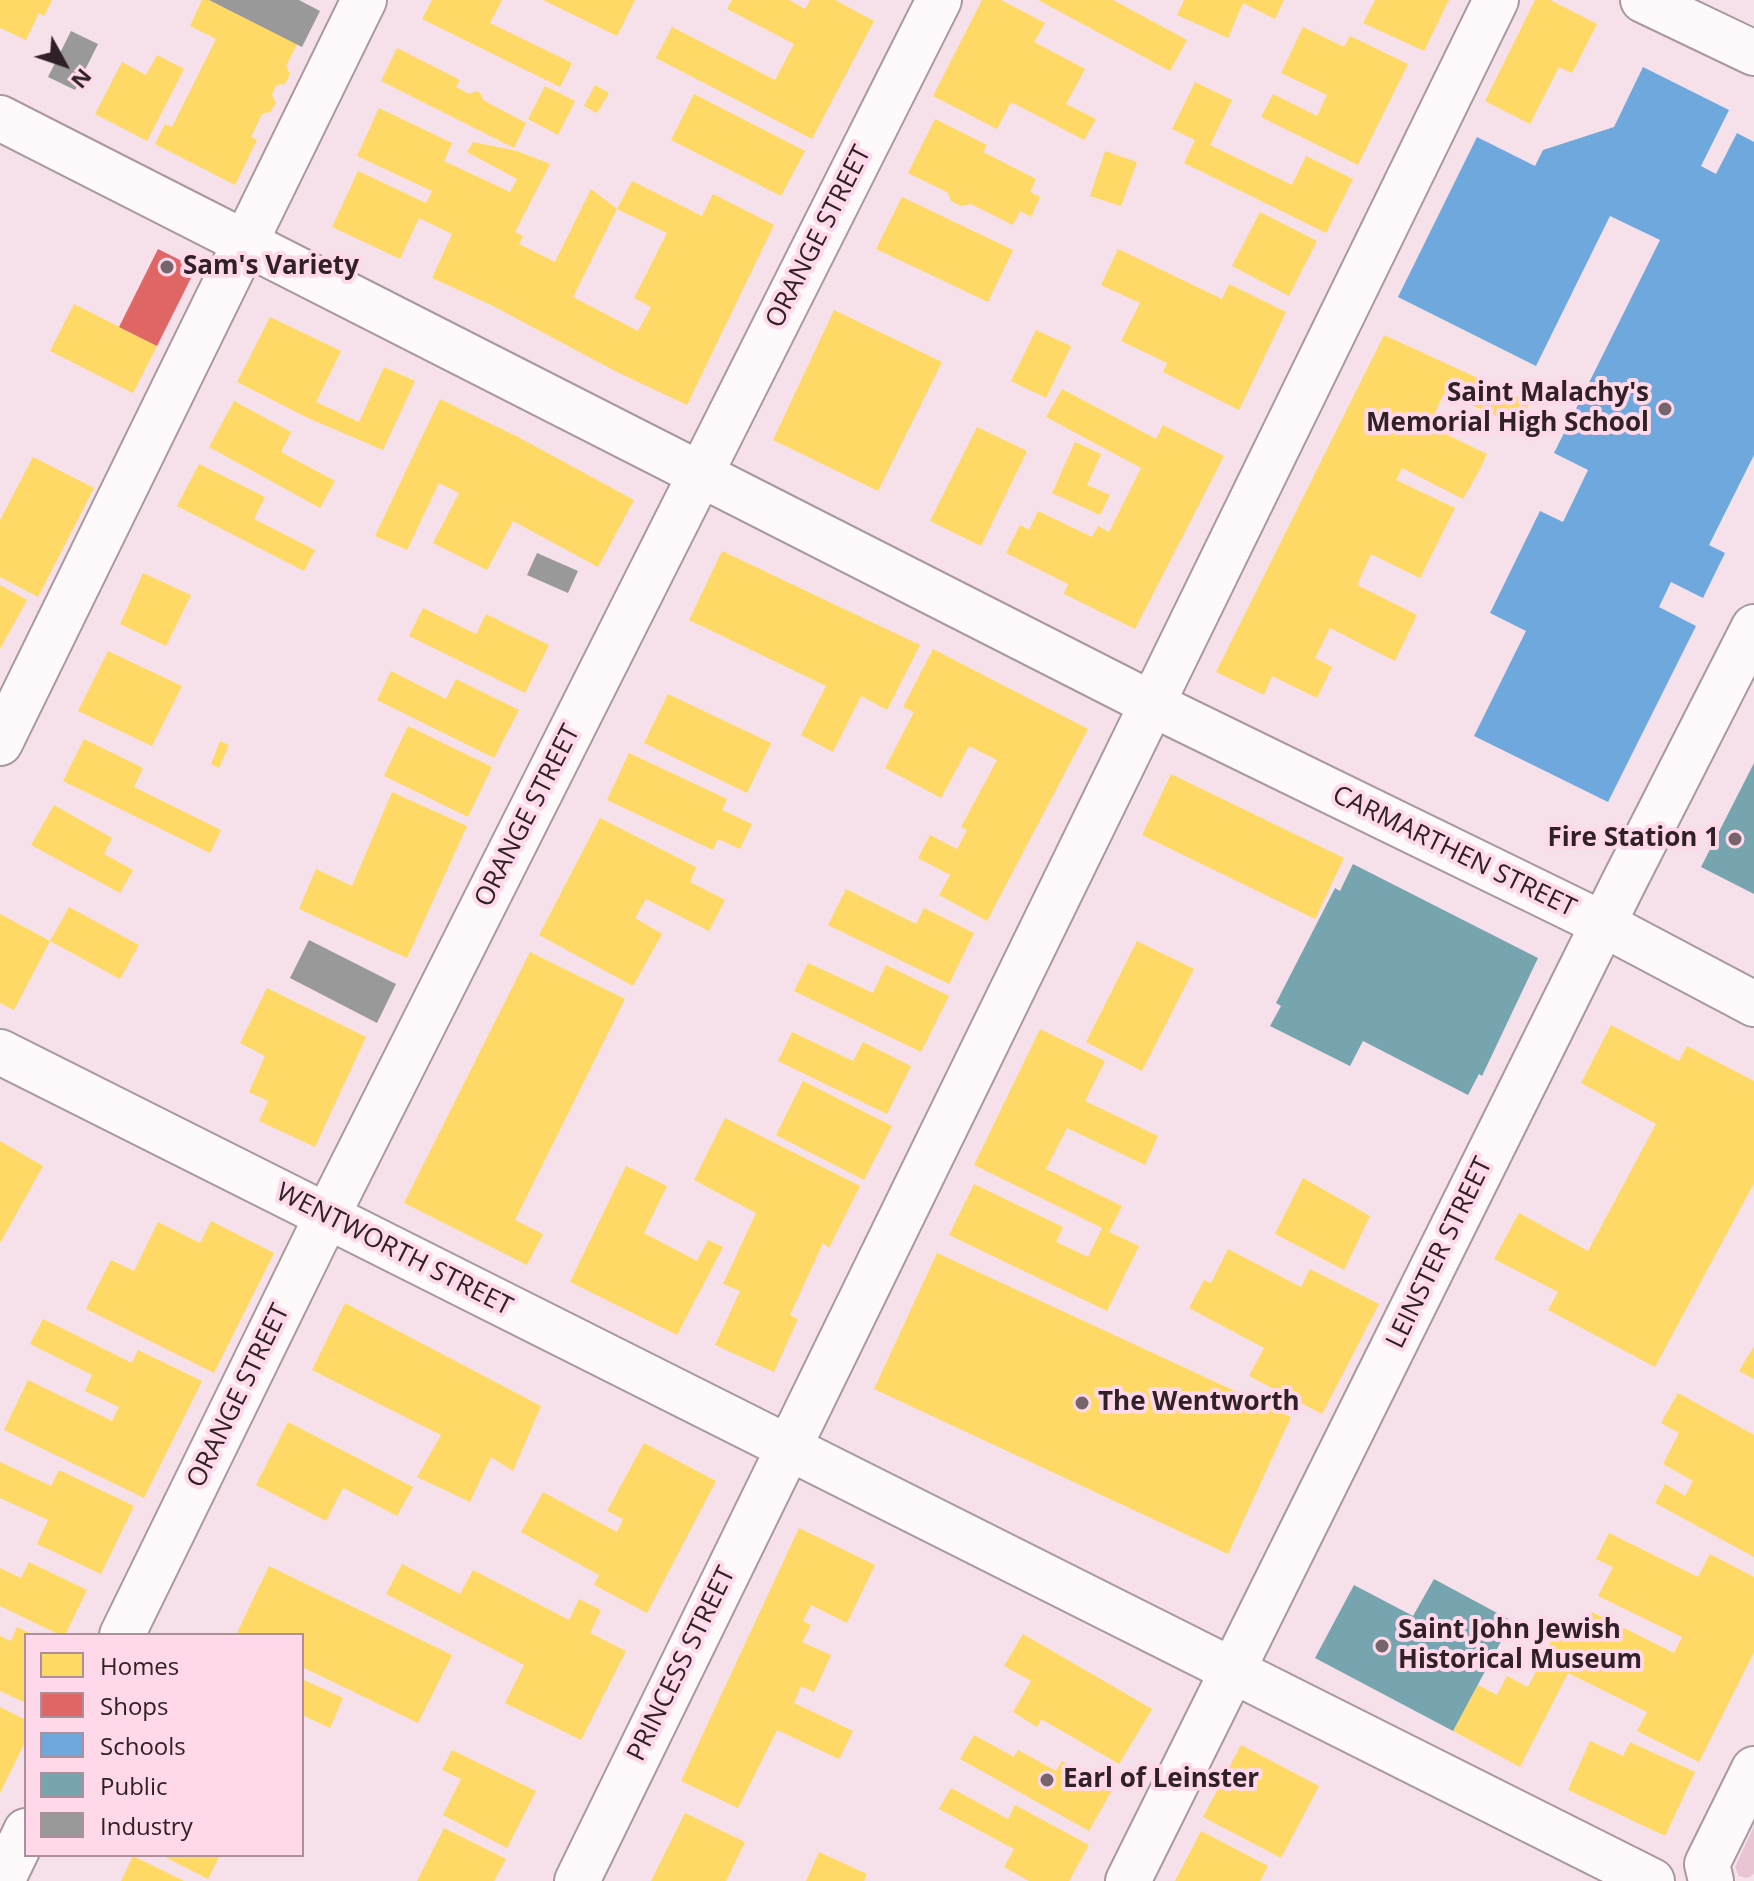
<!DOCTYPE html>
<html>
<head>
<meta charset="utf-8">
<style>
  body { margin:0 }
  #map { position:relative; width:1754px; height:1881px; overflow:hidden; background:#f6e1ea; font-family:"Open Sans",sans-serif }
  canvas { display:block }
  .legend { position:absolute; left:24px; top:1633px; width:280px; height:224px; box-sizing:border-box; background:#ffd8e9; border:2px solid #ac8f9b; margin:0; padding:10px 14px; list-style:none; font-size:24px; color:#2f2127 }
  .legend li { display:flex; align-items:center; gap:16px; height:40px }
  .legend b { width:40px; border:2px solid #ac8f9b }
  .north { position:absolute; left:24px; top:24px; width:80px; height:80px; -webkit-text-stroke:6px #ffd8e9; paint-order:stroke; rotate:130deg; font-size:22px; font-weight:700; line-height:32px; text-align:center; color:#2f2127 }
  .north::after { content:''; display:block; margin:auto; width:28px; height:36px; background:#2f2127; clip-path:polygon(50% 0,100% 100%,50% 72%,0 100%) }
</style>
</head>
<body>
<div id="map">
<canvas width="1754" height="1881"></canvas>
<ul class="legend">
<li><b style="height:22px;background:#ffd966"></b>Homes</li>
<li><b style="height:22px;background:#e06666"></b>Shops</li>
<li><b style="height:22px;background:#6fa8dc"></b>Schools</li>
<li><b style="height:22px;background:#76a5af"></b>Public</li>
<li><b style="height:22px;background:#999"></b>Industry</li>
</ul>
<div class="north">N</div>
</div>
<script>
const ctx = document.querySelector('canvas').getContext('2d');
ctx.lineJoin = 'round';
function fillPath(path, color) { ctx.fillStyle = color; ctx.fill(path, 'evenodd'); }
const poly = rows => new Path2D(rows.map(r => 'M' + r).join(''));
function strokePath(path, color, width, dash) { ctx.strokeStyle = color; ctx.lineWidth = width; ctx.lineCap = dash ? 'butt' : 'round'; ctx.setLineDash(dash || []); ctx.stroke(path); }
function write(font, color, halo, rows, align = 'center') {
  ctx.font = font + ' "Open Sans",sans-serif'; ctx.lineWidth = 8; ctx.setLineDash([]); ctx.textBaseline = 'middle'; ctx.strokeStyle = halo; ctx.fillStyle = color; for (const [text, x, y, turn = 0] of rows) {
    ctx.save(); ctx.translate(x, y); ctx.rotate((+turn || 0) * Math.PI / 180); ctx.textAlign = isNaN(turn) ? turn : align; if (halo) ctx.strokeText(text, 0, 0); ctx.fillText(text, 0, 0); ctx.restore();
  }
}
fillPath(poly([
  [1754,1826,1754,1874,1747,1878,1739,1876,1735,1867]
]), '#e9c4d5');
fillPath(poly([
  [0,0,52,0,44,16,39,13,26,40,0,28],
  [202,0,209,0,297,44,286,66,290,74,285,84,276,85,272,95,276,103,270,112,262,114,251,137,257,140,235,185,155,144,165,124,172,127,216,39,190,26],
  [432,0,502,0,490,23,572,63,560,87,422,19],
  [543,0,635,0,617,36],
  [732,0,789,0,805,9,810,0,835,0,874,21,812,139,656,58,672,27,775,80,794,44,727,9],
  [982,0,1001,0,1045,23,1034,42,1085,69,1066,104,1096,119,1084,140,1011,102,997,129,933,96],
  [1038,0,1113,0,1187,40,1170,71],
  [1184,0,1284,0,1275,19,1243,3,1228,38,1177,15],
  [1375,0,1449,0,1424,51,1363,23],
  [1535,0,1550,0,1597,24,1572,73,1559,67,1530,124,1485,101],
  [1303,27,1344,47,1350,36,1408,64,1358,165,1261,117,1273,94,1317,116,1327,95,1281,73],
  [397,48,460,80,456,87,469,94,476,91,481,94,483,100,526,123,514,148,381,81],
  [157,55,184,69,147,141,95,114,122,62,146,75],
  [1195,82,1232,100,1210,145,1292,185,1306,156,1353,179,1326,233,1184,163,1195,140,1172,129],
  [595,85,609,93,597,113,584,106],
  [545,86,575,101,558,135,528,119],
  [694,94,805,151,781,196,671,140],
  [379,108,452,143,444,161,510,192,517,179,467,152,473,142,517,151,550,164,515,232,523,236,519,244,555,262,591,189,617,209,573,297,638,331,651,307,634,298,667,233,617,209,632,181,702,216,713,194,774,225,687,405,617,372,491,305,432,278,452,234,419,218,400,259,332,227,358,171,426,203,432,191,357,156],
  [935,119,987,145,983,152,1036,179,1030,192,1040,197,1031,217,1020,211,1013,225,971,204,961,206,951,201,947,192,908,173],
  [1105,151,1137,162,1121,206,1090,196],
  [902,197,1013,250,988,302,876,249],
  [1260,212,1317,241,1289,296,1232,266],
  [1118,249,1222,299,1229,284,1286,312,1239,410,1163,372,1167,363,1121,341,1140,303,1101,285],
  [74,304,157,346,133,393,50,351],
  [834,310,942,362,878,491,773,440],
  [270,317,341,351,316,402,359,422,384,367,415,381,383,450,308,418,237,382],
  [1036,330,1071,346,1046,398,1011,381],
  [1384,335,1530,402,1519,426,1444,393,1429,426,1487,454,1479,471,1463,499,1402,468,1396,480,1455,508,1420,578,1371,554,1357,585,1417,615,1395,661,1330,628,1315,658,1332,667,1317,698,1272,676,1264,695,1216,672],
  [1062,389,1156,439,1163,425,1224,456,1135,629,1064,594,1068,584,1006,553,1020,525,1029,530,1038,511,1092,537,1098,526,1109,532,1141,468,1046,417],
  [440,399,518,437,634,500,598,567,513,521,487,570,433,543,459,493,439,483,407,550,375,536],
  [234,401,291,432,281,452,335,481,320,508,209,447],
  [977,427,1027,451,981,546,930,521],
  [1075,442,1101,454,1087,485,1110,495,1100,515,1052,493],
  [33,457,94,488,38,597,0,577,0,520],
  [199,464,265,497,254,519,315,550,304,571,177,506],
  [722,551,920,645,887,710,861,696,833,752,801,735,826,686,689,620],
  [143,573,191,595,166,646,120,624],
  [0,585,27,600,0,649],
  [423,608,476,634,486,614,549,645,525,693,409,636],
  [933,649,1088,729,987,921,939,895,950,875,918,858,930,835,957,849,967,830,961,827,997,760,969,746,941,798,885,768,914,712,903,707],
  [108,651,182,686,152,746,78,711],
  [391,671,446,699,456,679,519,710,494,758,377,700],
  [668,694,771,743,747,793,644,743],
  [408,726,492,767,468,817,384,776],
  [84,739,143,768,134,787,221,830,210,853,63,781],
  [220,741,229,745,219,768,211,764],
  [629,753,727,799,722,810,752,824,740,849,718,839,713,850,607,800],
  [1171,774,1344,858,1315,919,1142,835],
  [392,792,467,826,407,958,299,909,316,869,352,886],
  [54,805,112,838,104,854,133,870,120,893,31,845],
  [600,818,696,867,690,882,725,900,709,931,646,899,635,918,662,934,633,986,539,935],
  [846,889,916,924,924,908,974,933,949,984,828,925],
  [69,907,139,945,120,979,50,941],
  [0,914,50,941,14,1010,0,1003],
  [1137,941,1194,969,1142,1071,1086,1042],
  [530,952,625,999,515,1220,543,1234,527,1265,404,1203],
  [808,963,873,993,886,965,949,996,921,1052,794,991],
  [267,988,366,1037,315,1147,259,1121,268,1101,249,1092,265,1056,240,1043],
  [1611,1025,1679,1061,1687,1046,1754,1081,1754,1183,1655,1367,1548,1310,1558,1292,1494,1259,1519,1213,1588,1251,1656,1124,1581,1083],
  [1040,1029,1105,1061,1085,1101,1158,1136,1145,1165,1067,1128,1046,1169,1122,1206,1109,1232,1139,1246,1107,1311,949,1235,974,1184,1063,1227,1056,1242,1088,1257,1102,1228,974,1165],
  [792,1032,853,1061,863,1042,911,1066,887,1114,778,1061],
  [803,1081,892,1126,864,1180,776,1135],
  [725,1118,860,1186,829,1248,823,1243,790,1315,798,1319,774,1372,715,1345,740,1291,723,1284,756,1213,694,1180],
  [0,1141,43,1166,0,1243],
  [626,1166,667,1186,644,1233,697,1261,708,1240,723,1247,677,1335,570,1282],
  [1303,1178,1370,1216,1344,1270,1275,1234],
  [211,1221,274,1253,214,1373,86,1309,111,1260,134,1271,158,1222,200,1243],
  [1228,1249,1301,1287,1310,1269,1379,1304,1322,1414,1249,1376,1264,1348,1189,1308,1204,1280,1211,1283],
  [937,1253,1291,1417,1228,1554,874,1389],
  [345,1303,541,1406,513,1471,491,1457,470,1502,417,1477,441,1435,312,1370],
  [43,1319,132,1363,138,1350,202,1381,144,1498,4,1430,28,1380,112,1421,119,1407,85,1391,92,1375,30,1344],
  [1754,1346,1754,1379,1739,1371],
  [1678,1393,1754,1435,1754,1557,1655,1503,1665,1484,1685,1496,1693,1481,1663,1464,1679,1433,1661,1423],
  [288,1422,413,1487,397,1516,343,1488,326,1521,256,1485],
  [644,1443,716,1481,647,1613,594,1585,599,1575,521,1532,543,1492,617,1532,623,1519,607,1511],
  [0,1462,51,1486,59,1470,134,1506,101,1574,37,1544,48,1520,0,1498],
  [799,1528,875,1565,847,1623,811,1605,803,1621,811,1625,802,1642,831,1655,814,1692,801,1686,794,1703,853,1731,839,1759,777,1730,738,1808,681,1781],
  [1609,1533,1698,1577,1710,1554,1754,1577,1754,1652,1699,1762,1637,1731,1647,1712,1568,1673,1520,1767,1453,1731,1478,1685,1497,1695,1507,1676,1528,1687,1560,1623,1581,1634,1592,1612,1674,1653,1682,1637,1598,1596,1613,1567,1596,1559],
  [29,1562,87,1590,65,1635,60,1635,0,1606,0,1568,21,1578],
  [402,1564,460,1594,473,1570,569,1620,579,1599,601,1610,590,1633,626,1651,581,1740,505,1703,524,1665,386,1594],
  [269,1566,452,1655,418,1723,302,1667,302,1635,236,1635],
  [17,1627,34,1635,26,1635,26,1703,0,1691,0,1636,11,1641],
  [1023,1634,1152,1709,1119,1764,1041,1719,1037,1727,1013,1712,1031,1681,1004,1666],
  [302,1679,343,1698,330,1728,302,1715],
  [0,1707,26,1720,26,1740,0,1793],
  [974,1735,1014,1757,1018,1750,1056,1771,1062,1761,1112,1790,1089,1831,960,1759],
  [1590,1741,1623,1756,1630,1742,1695,1772,1665,1836,1568,1790],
  [1241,1745,1319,1786,1281,1858,1203,1817],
  [452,1750,536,1791,507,1848,443,1815,461,1779,442,1770],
  [951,1788,1008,1819,1015,1805,1089,1845,1069,1881,1029,1881,1004,1867,1014,1849,939,1809],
  [685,1813,745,1842,726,1881,651,1881],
  [444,1828,506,1859,494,1881,417,1881],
  [1201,1831,1268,1866,1260,1881,1175,1881],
  [819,1852,867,1874,864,1881,806,1881],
  [161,1855,220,1855,208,1879],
  [133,1856,184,1881,121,1881]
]), '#ffd966');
fillPath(poly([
  [158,249,196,268,157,346,119,327]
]), '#e06666');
fillPath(poly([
  [1643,67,1729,110,1701,166,1716,174,1737,133,1754,142,1754,455,1709,545,1725,553,1703,598,1671,582,1659,607,1696,626,1608,802,1474,736,1526,631,1490,613,1540,511,1563,522,1588,470,1554,453,1660,240,1610,216,1536,366,1398,297,1477,137,1535,166,1543,150,1614,127]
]), '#6fa8dc');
fillPath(poly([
  [1754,763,1754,894,1701,867],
  [1353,864,1538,958,1482,1076,1479,1074,1468,1095,1363,1041,1350,1066,1270,1026,1281,1006,1276,1003,1335,888,1340,891],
  [1434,1579,1512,1621,1453,1731,1315,1658,1354,1585,1413,1616]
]), '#76a5af');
fillPath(poly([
  [209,0,299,0,320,11,302,47],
  [71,31,98,44,75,90,48,77],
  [537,553,578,571,568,593,527,575],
  [309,940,396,984,377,1023,290,978]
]), '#999');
const street = poly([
  [0,118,1152,704,1603,924,1754,1004],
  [0,1052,1652,1881],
  [122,1635,327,1216,939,0],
  [2,1881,26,1831],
  [577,1881,1496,0],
  [1128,1881,1623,884,1754,627],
  [1711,1881,1707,1864,1754,1769]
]);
const secondary = poly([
  [1643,0,1754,53],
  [0,743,364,0]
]);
strokePath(street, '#a8989f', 48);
strokePath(secondary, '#a8989f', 48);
strokePath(street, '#fefafc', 44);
strokePath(secondary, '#fefafc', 44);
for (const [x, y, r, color] of [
  [167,267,8,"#75646b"],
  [1665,409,8,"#75646b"],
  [1735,839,8,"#75646b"],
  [1082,1403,8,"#75646b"],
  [1382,1646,8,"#75646b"],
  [1047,1780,8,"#75646b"]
]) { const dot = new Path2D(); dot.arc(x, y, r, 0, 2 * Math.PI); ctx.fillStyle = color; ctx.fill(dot); strokePath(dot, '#ffd8e9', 3); }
write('26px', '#2f2127', '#ffd8e9', [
  ["ORANGE STREET",819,237,-63],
  ["ORANGE STREET",528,816,-63],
  ["CARMARTHEN STREET",1454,852,26],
  ["WENTWORTH STREET",394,1250,27],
  ["LEINSTER STREET",1440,1253,-64],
  ["ORANGE STREET",239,1396,-64],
  ["PRINCESS STREET",682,1664,-64]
]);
write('bold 26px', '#2f2127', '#ffd8e9', [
  ["Sam's Variety",183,267],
  ["Saint Malachy's",1649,394,"right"],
  ["Memorial High School",1649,424,"right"],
  ["Fire Station 1",1719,839,"right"],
  ["The Wentworth",1098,1403],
  ["Saint John Jewish",1398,1631],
  ["Historical Museum",1398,1661],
  ["Earl of Leinster",1063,1780]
], 'left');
</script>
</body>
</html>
